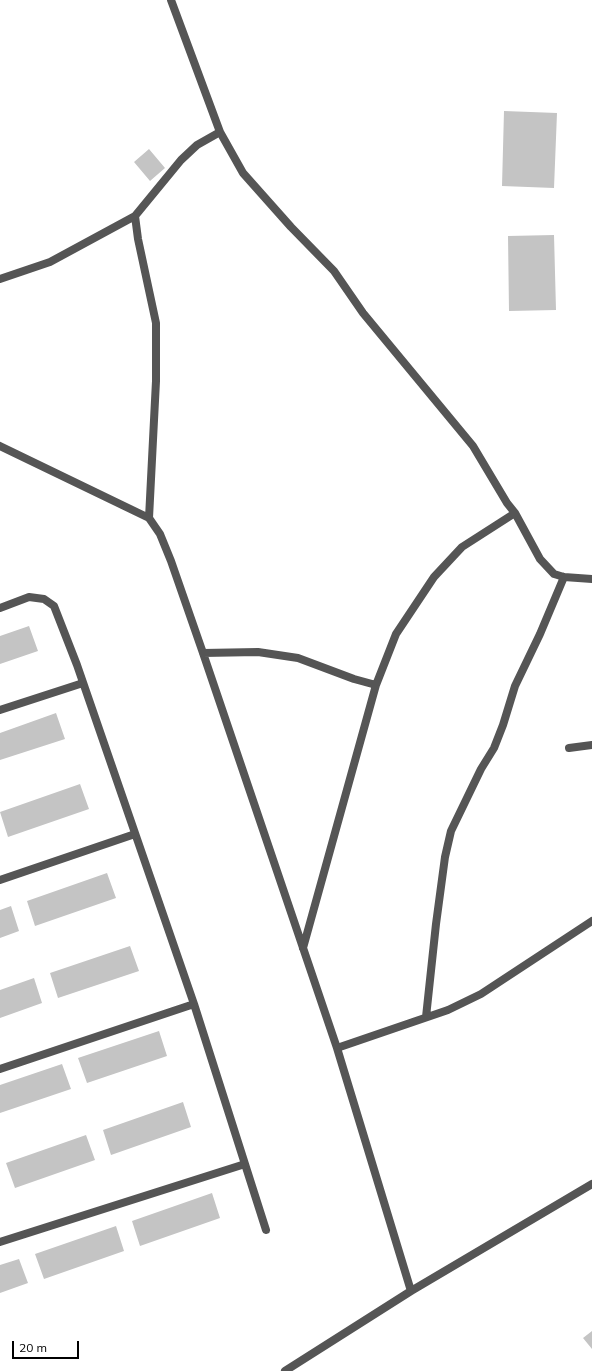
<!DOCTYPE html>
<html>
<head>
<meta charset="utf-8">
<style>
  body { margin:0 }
  #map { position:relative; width:592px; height:1371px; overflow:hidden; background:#fff; font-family:Mulish,sans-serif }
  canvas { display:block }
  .scale { position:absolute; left:12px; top:1341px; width:67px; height:18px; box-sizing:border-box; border:2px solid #000; border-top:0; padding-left:5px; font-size:12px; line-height:14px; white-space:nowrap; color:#000; -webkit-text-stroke:3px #fff; paint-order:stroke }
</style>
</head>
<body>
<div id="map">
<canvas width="592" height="1371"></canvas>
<div class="scale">20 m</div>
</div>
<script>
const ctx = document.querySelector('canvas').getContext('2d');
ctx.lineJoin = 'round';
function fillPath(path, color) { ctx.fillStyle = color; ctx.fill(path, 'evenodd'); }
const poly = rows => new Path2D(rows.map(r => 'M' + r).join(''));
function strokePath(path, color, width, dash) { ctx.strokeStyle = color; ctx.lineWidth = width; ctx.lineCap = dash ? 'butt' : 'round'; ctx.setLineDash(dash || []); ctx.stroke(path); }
fillPath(poly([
  [504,111,557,113,554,188,502,186],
  [149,149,165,168,150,181,134,162],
  [554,235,556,310,509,311,508,236],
  [29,626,38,651,0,664,0,636],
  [56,713,65,739,0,760,0,733],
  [80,784,89,809,8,837,0,812],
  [107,873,116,898,35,926,27,901],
  [11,906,19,931,0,938,0,910],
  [130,946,139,971,58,998,50,973],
  [34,978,42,1003,0,1018,0,990],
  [159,1031,167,1056,87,1083,78,1058],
  [62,1064,71,1089,0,1113,0,1085],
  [183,1102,191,1127,111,1155,103,1130],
  [86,1135,95,1160,15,1188,6,1163],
  [212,1193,220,1218,140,1246,132,1221],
  [116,1226,124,1251,44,1279,35,1254],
  [19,1259,28,1283,0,1293,0,1265],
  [592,1331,592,1349,583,1338]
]), '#c4c4c4');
strokePath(poly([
  [0,608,29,597,44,599,54,606,77,665,194,1004,266,1230],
  [0,710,83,683],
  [0,880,135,834],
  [0,1069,194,1004],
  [0,1242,245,1164]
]), '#555', 8);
strokePath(poly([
  [171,0,220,132,243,173,291,227,334,271,363,313,473,446,507,503,515,513,540,559,554,574,564,577,592,579],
  [135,216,138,239,156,323,156,381,149,518],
  [0,279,50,262,135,216,181,160,197,145,220,132],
  [0,446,149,518,160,534,171,561,203,653,337,1048,411,1291],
  [203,653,258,652,298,658,354,679,376,685,303,948],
  [376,685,396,634,434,577,462,547,515,513],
  [569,748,592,745],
  [426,1017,436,924,445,857,451,831,481,769,494,748,503,725,515,686,540,634,564,577],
  [337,1048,448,1010,481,994,592,921],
  [285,1371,411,1291,592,1184]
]), '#555', 8);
</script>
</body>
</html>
